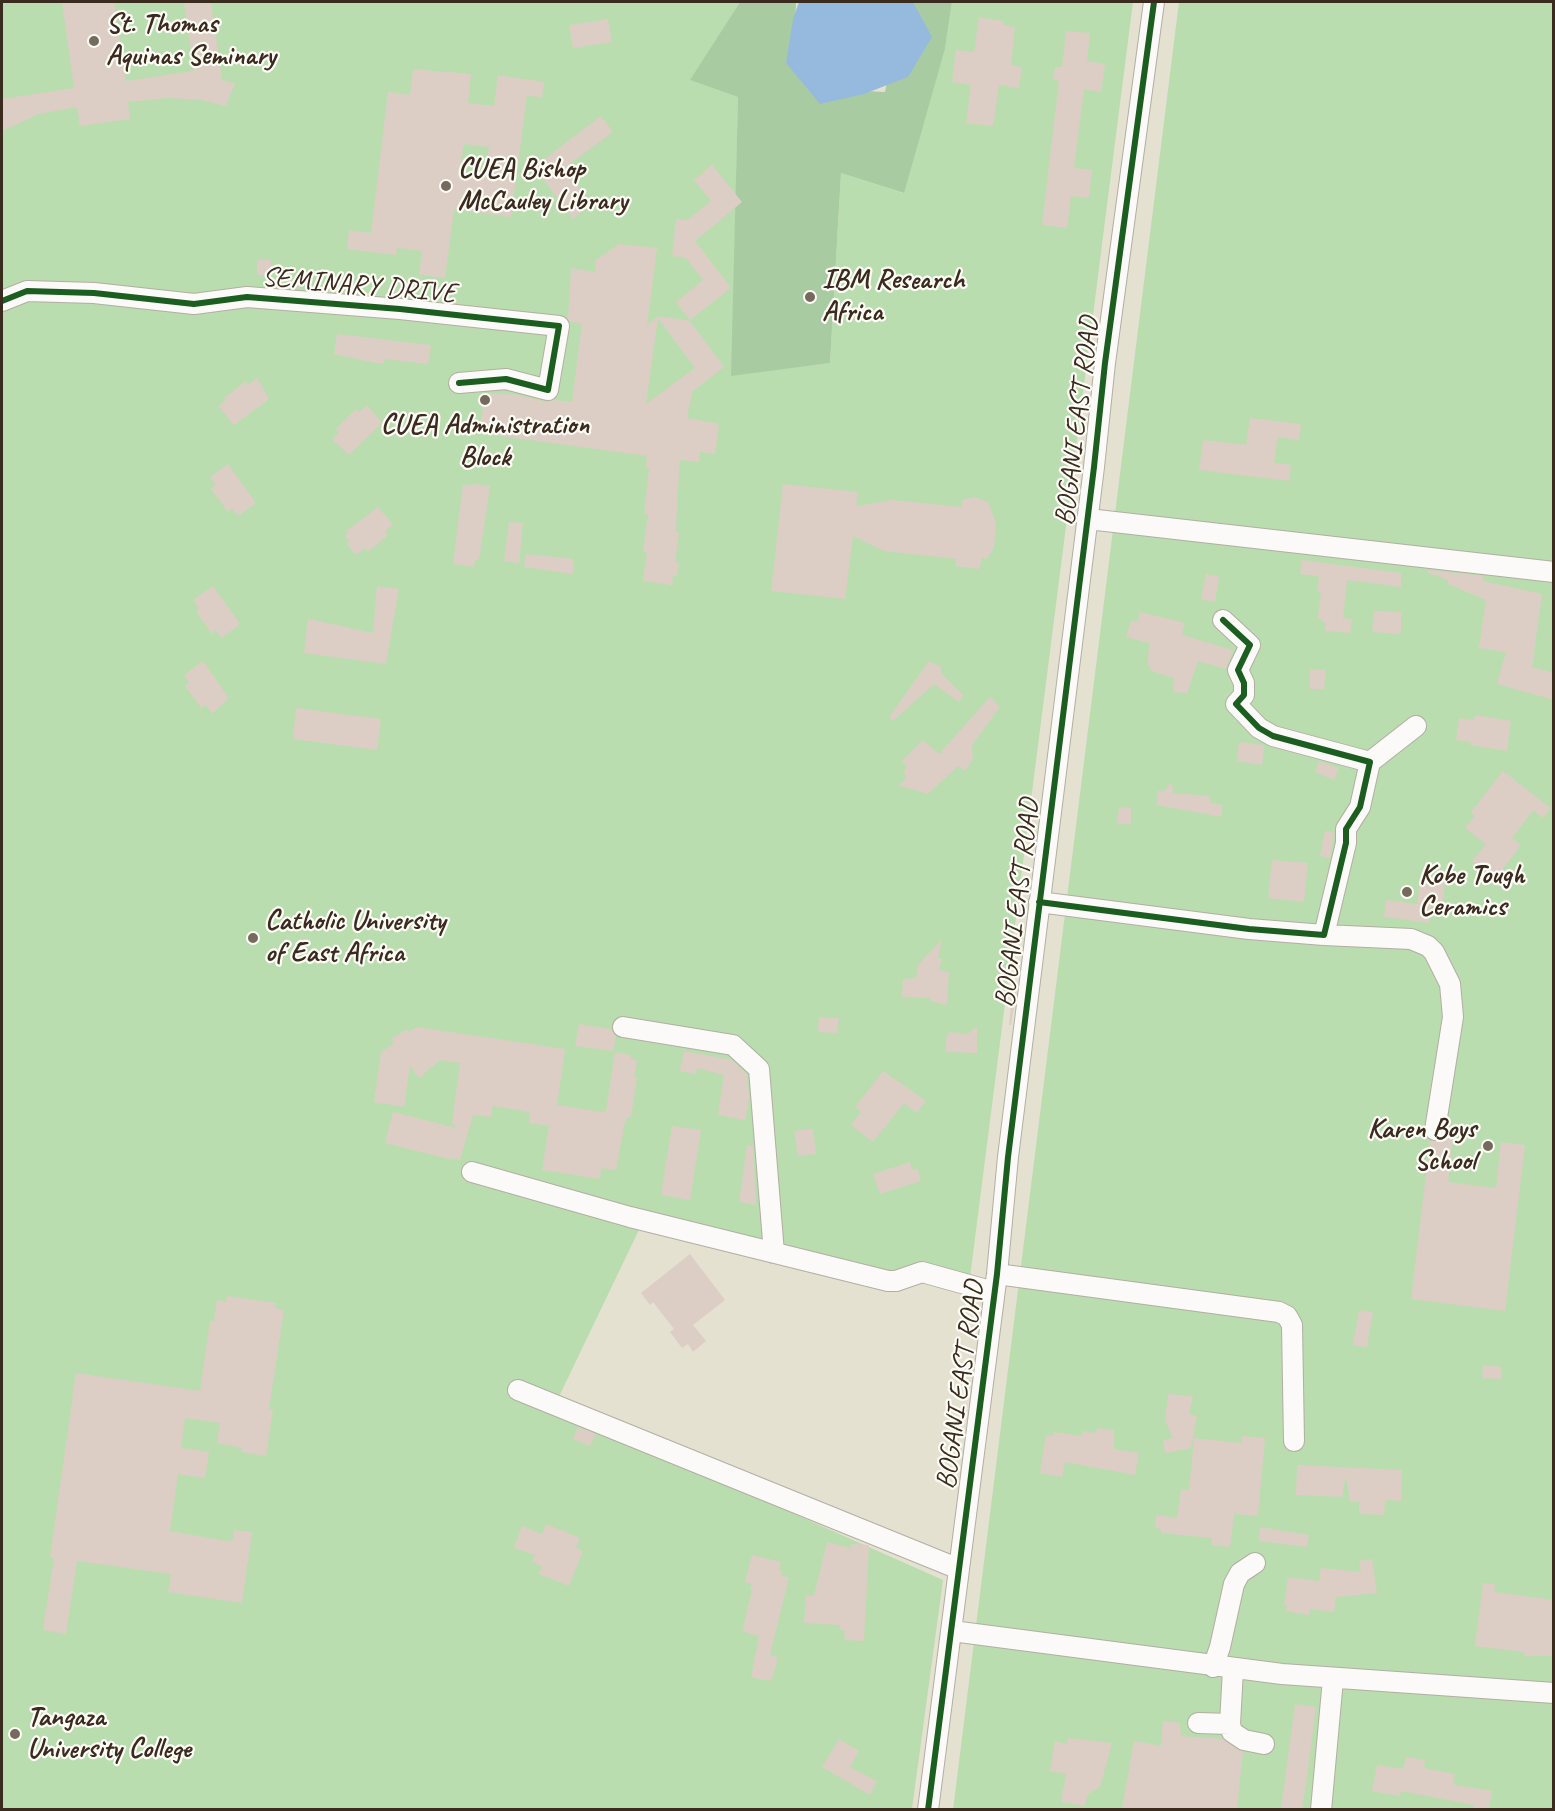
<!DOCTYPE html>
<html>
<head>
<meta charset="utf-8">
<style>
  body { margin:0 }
  #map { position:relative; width:1555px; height:1811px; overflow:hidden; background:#e4e1d1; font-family:Caveat,sans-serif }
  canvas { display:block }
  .frame { position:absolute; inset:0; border:3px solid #3b2a1e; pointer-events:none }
</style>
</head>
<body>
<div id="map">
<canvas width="1555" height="1811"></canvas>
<div class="frame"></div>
</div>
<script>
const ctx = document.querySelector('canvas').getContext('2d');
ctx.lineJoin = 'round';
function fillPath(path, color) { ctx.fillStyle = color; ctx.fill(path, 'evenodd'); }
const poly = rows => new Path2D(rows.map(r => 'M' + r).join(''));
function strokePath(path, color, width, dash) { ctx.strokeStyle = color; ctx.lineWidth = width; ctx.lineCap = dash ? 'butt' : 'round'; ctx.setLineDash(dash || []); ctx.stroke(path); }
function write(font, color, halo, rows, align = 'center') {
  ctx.font = font + ' Caveat,sans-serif'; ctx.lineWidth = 4.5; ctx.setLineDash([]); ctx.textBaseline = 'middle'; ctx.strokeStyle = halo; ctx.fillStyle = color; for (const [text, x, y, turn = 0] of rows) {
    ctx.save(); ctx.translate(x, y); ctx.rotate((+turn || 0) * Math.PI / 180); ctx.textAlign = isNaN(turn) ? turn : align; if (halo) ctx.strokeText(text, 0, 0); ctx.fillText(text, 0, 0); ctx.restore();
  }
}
fillPath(poly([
  [2,2,740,2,691,80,738,97,732,375,830,363,841,173,903,193,945,49,952,2,1133,2,968,1293,648,1211,554,1407,943,1580,912,1809,2,1810],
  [1179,2,1553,2,1553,1809,953,1810]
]), '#b9ddae');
fillPath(poly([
  [740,2,796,2,795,25,808,88,885,92,903,2,952,2,945,49,904,193,841,173,830,363,731,376,738,97,690,80]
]), '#a9cba2');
fillPath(poly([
  [799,2,913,2,932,37,908,77,864,94,820,104,786,63,793,19]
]), '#96badd');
fillPath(poly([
  [62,2,114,3,126,81,194,71,184,2,211,2,222,80,235,83,226,106,202,100,167,98,128,102,130,119,80,126,77,107,39,114,2,131,2,99,74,88],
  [979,17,1004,21,1003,25,1015,27,1011,65,1022,67,1019,88,999,85,993,126,966,123,971,85,952,82,956,50,974,52],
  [608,19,612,42,573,48,569,25],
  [1066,31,1090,33,1087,61,1105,64,1101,92,1084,89,1074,168,1092,170,1089,198,1071,196,1067,228,1042,225,1059,81,1053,80,1055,67,1062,67],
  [413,69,471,74,468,103,494,106,498,75,544,82,542,98,527,95,511,217,454,209,445,278,419,275,422,251,397,248,396,255,347,249,349,230,371,233,388,92,410,95],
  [464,144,489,147,484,178,459,175],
  [601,116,613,132,564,168,591,204,573,219,534,167],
  [712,165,742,202,695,241,731,288,690,320,676,302,703,280,686,258,672,256,676,219,688,220,711,201,694,180],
  [619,244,657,248,647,325,658,316,690,321,724,367,692,392,687,418,719,424,715,454,700,452,699,462,680,460,677,503,676,532,679,532,675,562,679,563,677,576,673,576,672,585,643,581,647,552,643,552,648,514,644,514,649,468,646,468,647,456,479,433,485,393,519,395,546,402,555,400,572,402,582,323,570,322,568,319,571,268,595,272,596,260],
  [658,318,695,368,646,404],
  [257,260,271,260,271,275,257,275],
  [337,334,431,345,428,364,384,359,384,363,376,363,334,354],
  [257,378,269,399,234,425,218,406,226,400,224,398,246,381,248,385],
  [367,405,382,423,349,455,332,439,339,432,336,429,356,409,359,412],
  [1250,418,1301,424,1299,440,1278,437,1274,463,1291,465,1289,481,1199,470,1203,440,1246,445],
  [228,464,256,503,238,516,232,508,228,512,211,489,216,485,210,477],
  [475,484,490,486,479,560,475,560,474,567,453,564,463,485],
  [783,484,858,492,856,506,892,500,962,507,962,500,975,497,988,502,996,523,994,547,987,559,982,558,979,569,955,566,956,559,884,551,853,536,845,599,771,591],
  [378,507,393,525,385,531,388,535,368,552,365,548,356,555,347,544,349,541,345,536,348,533,346,531],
  [509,522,523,523,519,563,504,561],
  [526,554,574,559,573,574,524,567],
  [1302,560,1401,573,1401,587,1347,580,1343,618,1352,619,1350,633,1325,631,1326,624,1318,617,1321,593,1317,592,1319,576,1300,574],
  [1428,570,1483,576,1483,581,1542,594,1532,667,1554,673,1554,700,1497,684,1506,652,1479,648,1486,600,1448,584,1448,580,1428,573],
  [1206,574,1219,576,1215,602,1201,599],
  [213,586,240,624,222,638,216,630,212,634,196,611,199,608,193,600],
  [377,586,399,589,386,664,304,653,308,619,373,633],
  [1374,611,1401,612,1401,634,1372,632],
  [1140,612,1185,623,1182,635,1233,650,1226,669,1198,661,1187,693,1173,692,1174,678,1152,671,1148,665,1149,643,1126,637,1131,621,1138,621],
  [203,661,229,698,212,714,206,705,201,708,185,686,189,683,184,675],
  [929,661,941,667,941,673,964,696,959,702,934,684,893,721,889,717],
  [1310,669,1326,670,1324,689,1310,689],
  [990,697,1000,707,972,745,973,759,965,771,958,766,928,794,898,785,906,779,904,772,907,767,902,761,923,740,939,754],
  [296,708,381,719,377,750,293,739],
  [1475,715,1511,721,1507,751,1470,745,1471,742,1456,740,1459,718,1474,720],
  [1239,742,1264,745,1262,765,1237,761],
  [1319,761,1339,768,1334,780,1315,772],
  [1503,771,1551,808,1543,818,1533,810,1512,838,1521,845,1495,879,1472,861,1486,844,1465,828,1475,815,1471,812],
  [1172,782,1173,793,1209,796,1211,803,1222,805,1222,817,1157,805,1158,790,1163,792],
  [1119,807,1131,808,1131,824,1117,824],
  [1325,831,1334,832,1330,858,1320,856],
  [1272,860,1308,863,1304,902,1268,898],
  [1420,878,1445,881,1443,901,1432,900,1429,923,1384,917,1386,900,1417,904],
  [942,939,938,958,942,959,939,970,949,972,947,1005,930,1001,930,998,902,997,903,979,916,978,918,965],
  [1013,982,1018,984,1011,1025,1009,1025],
  [819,1017,839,1018,837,1033,818,1032],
  [579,1024,611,1029,616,1036,613,1051,575,1046],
  [977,1026,977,1053,946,1052,946,1038,950,1032,968,1034],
  [416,1027,565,1049,557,1105,602,1112,606,1111,615,1052,631,1055,631,1059,637,1060,634,1077,637,1077,631,1117,627,1117,624,1126,616,1170,601,1168,600,1179,542,1170,549,1126,529,1123,530,1112,493,1106,491,1117,473,1115,460,1160,452,1158,452,1160,385,1143,393,1112,456,1128,452,1123,460,1063,440,1060,419,1078,410,1066,404,1107,374,1102,381,1052,394,1043,391,1039,407,1029,409,1032],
  [684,1051,732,1060,747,1075,749,1099,745,1120,718,1115,724,1075,697,1068,696,1074,680,1071],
  [883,1071,926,1101,916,1113,904,1103,873,1142,851,1125,861,1112,855,1107],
  [672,1126,701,1130,690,1200,661,1195],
  [813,1129,816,1154,798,1156,794,1131],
  [1444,1138,1453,1139,1448,1182,1496,1188,1501,1142,1525,1145,1505,1311,1411,1299,1430,1141,1439,1141],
  [747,1145,753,1146,756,1205,739,1202],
  [910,1162,912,1170,917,1168,921,1181,880,1194,873,1174],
  [690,1254,725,1300,693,1325,706,1341,693,1352,688,1344,682,1348,670,1332,674,1329,653,1302,650,1305,641,1293],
  [227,1296,276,1303,275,1308,284,1310,269,1409,273,1409,266,1456,242,1452,242,1448,217,1443,220,1423,185,1418,181,1448,209,1452,205,1478,178,1474,170,1531,226,1541,233,1540,234,1530,252,1532,242,1603,168,1592,171,1574,77,1561,66,1634,43,1630,54,1558,50,1557,76,1373,200,1391,210,1321,214,1321,217,1300,226,1302],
  [1359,1310,1373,1312,1367,1347,1353,1345],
  [1483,1365,1502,1367,1501,1379,1482,1378],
  [1168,1394,1193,1396,1189,1414,1197,1416,1191,1448,1165,1453,1163,1440,1173,1438,1165,1421],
  [578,1427,596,1434,590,1446,573,1439],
  [1097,1428,1114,1430,1114,1449,1139,1453,1135,1475,1065,1462,1062,1477,1040,1473,1046,1435,1053,1436,1053,1432,1082,1436,1083,1431,1096,1433],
  [1242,1436,1265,1438,1258,1516,1234,1514,1230,1547,1211,1545,1212,1538,1161,1533,1161,1529,1155,1528,1156,1515,1177,1518,1181,1489,1189,1490,1194,1438,1242,1443],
  [1297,1465,1402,1470,1401,1501,1385,1500,1384,1515,1359,1514,1359,1502,1350,1502,1346,1476,1342,1497,1296,1495],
  [546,1524,580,1538,576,1548,583,1551,569,1586,539,1574,542,1566,532,1562,535,1555,514,1548,522,1526,542,1534],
  [1260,1527,1309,1535,1307,1547,1259,1541],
  [827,1542,851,1548,851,1544,869,1545,864,1641,844,1640,845,1630,840,1630,840,1625,804,1623,806,1595,814,1596],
  [752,1555,781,1562,779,1570,782,1571,781,1576,789,1577,770,1655,778,1657,772,1679,769,1681,751,1677,759,1636,744,1632,743,1628,752,1590,750,1590,752,1584,745,1582],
  [1372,1559,1377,1593,1336,1597,1334,1612,1310,1609,1309,1615,1286,1611,1287,1606,1284,1605,1288,1577,1319,1581,1321,1568,1361,1572,1359,1561],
  [1483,1583,1495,1584,1494,1592,1554,1600,1554,1656,1524,1656,1524,1652,1475,1646],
  [1295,1704,1316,1707,1306,1784,1302,1809,1281,1809],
  [1163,1721,1180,1723,1181,1736,1223,1739,1243,1752,1237,1809,1122,1809,1134,1741,1161,1746],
  [1068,1738,1112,1743,1100,1787,1088,1794,1085,1806,1061,1802,1066,1774,1050,1771,1055,1741,1067,1744],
  [839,1739,859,1751,850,1767,877,1781,870,1795,822,1767],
  [1406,1757,1425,1760,1424,1768,1455,1774,1453,1784,1456,1785,1492,1791,1489,1809,1473,1809,1474,1805,1401,1791,1400,1796,1372,1791,1377,1765,1403,1769]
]), '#ddcec5');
const minor = poly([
  [2,301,27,291,94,293,194,304,247,297,400,309,559,326,548,390,506,379,459,383],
  [1088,519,1554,572],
  [1370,762,1416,726],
  [1039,902,1249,929,1324,935,1346,843,1346,829,1360,807,1370,762,1273,736,1259,728,1236,704,1244,695,1244,683,1238,670,1250,645,1223,620],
  [1324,935,1411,939,1428,946,1434,952,1450,984,1453,1017,1435,1130],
  [623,1027,733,1045,759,1069,774,1253],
  [472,1172,630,1217,888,1281,896,1281,922,1272,994,1292],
  [997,1274,1279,1312,1287,1316,1292,1325,1294,1441],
  [518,1390,959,1569],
  [952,1631,1282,1674,1554,1693],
  [1213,1667,1220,1647,1234,1584,1240,1573,1255,1563],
  [1233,1669,1230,1724,1232,1732,1244,1740,1264,1744],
  [1198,1723,1230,1724],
  [928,1810,997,1274,1008,1157,1094,467,1105,363,1154,2],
  [1321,1810,1333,1679]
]);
strokePath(minor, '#b2aea3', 22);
strokePath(minor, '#fbfaf8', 20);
strokePath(poly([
  [2,301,27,291,94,293,194,304,247,297,400,309,559,326,548,390,506,379,459,383],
  [1039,902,1249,929,1324,935,1346,843,1346,829,1360,807,1370,762,1273,736,1259,728,1236,704,1244,695,1244,683,1238,670,1250,645,1223,620],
  [928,1810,997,1274,1008,1157,1094,467,1105,363,1154,2]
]), '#1b5e20', 6);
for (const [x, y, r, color] of [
  [94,41,6,"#766a5d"],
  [446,186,6,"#766a5d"],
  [810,297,6,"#766a5d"],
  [485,400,6,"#766a5d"],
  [1407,892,6,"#766a5d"],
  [253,938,6,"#766a5d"],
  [1488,1146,6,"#766a5d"],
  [15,1734,6,"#766a5d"]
]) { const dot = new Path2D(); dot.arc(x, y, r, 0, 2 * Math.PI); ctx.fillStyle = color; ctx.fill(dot); strokePath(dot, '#fdfcf7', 2); }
write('bold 28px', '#3b2a1e', '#fdfcf7', [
  ["St. Thomas",106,25],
  ["Aquinas Seminary",106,57],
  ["CUEA Bishop",458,170],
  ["McCauley Library",458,202],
  ["IBM Research",822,281],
  ["Africa",822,313],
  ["CUEA Administration",485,426,"center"],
  ["Block",485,458,"center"],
  ["Kobe Tough",1419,876],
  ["Ceramics",1419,908],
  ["Catholic University",265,922],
  ["of East Africa",265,954],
  ["Karen Boys",1476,1130,"right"],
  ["School",1476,1162,"right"],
  ["Tangaza",27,1718],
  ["University College",27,1750]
], 'left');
write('28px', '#3b2a1e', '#fdfcf7', [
  ["SEMINARY DRIVE",359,286,5],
  ["BOGANI EAST ROAD",1078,421,-83],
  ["BOGANI EAST ROAD",1018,903,-83],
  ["BOGANI EAST ROAD",961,1385,-82]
]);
</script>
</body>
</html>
